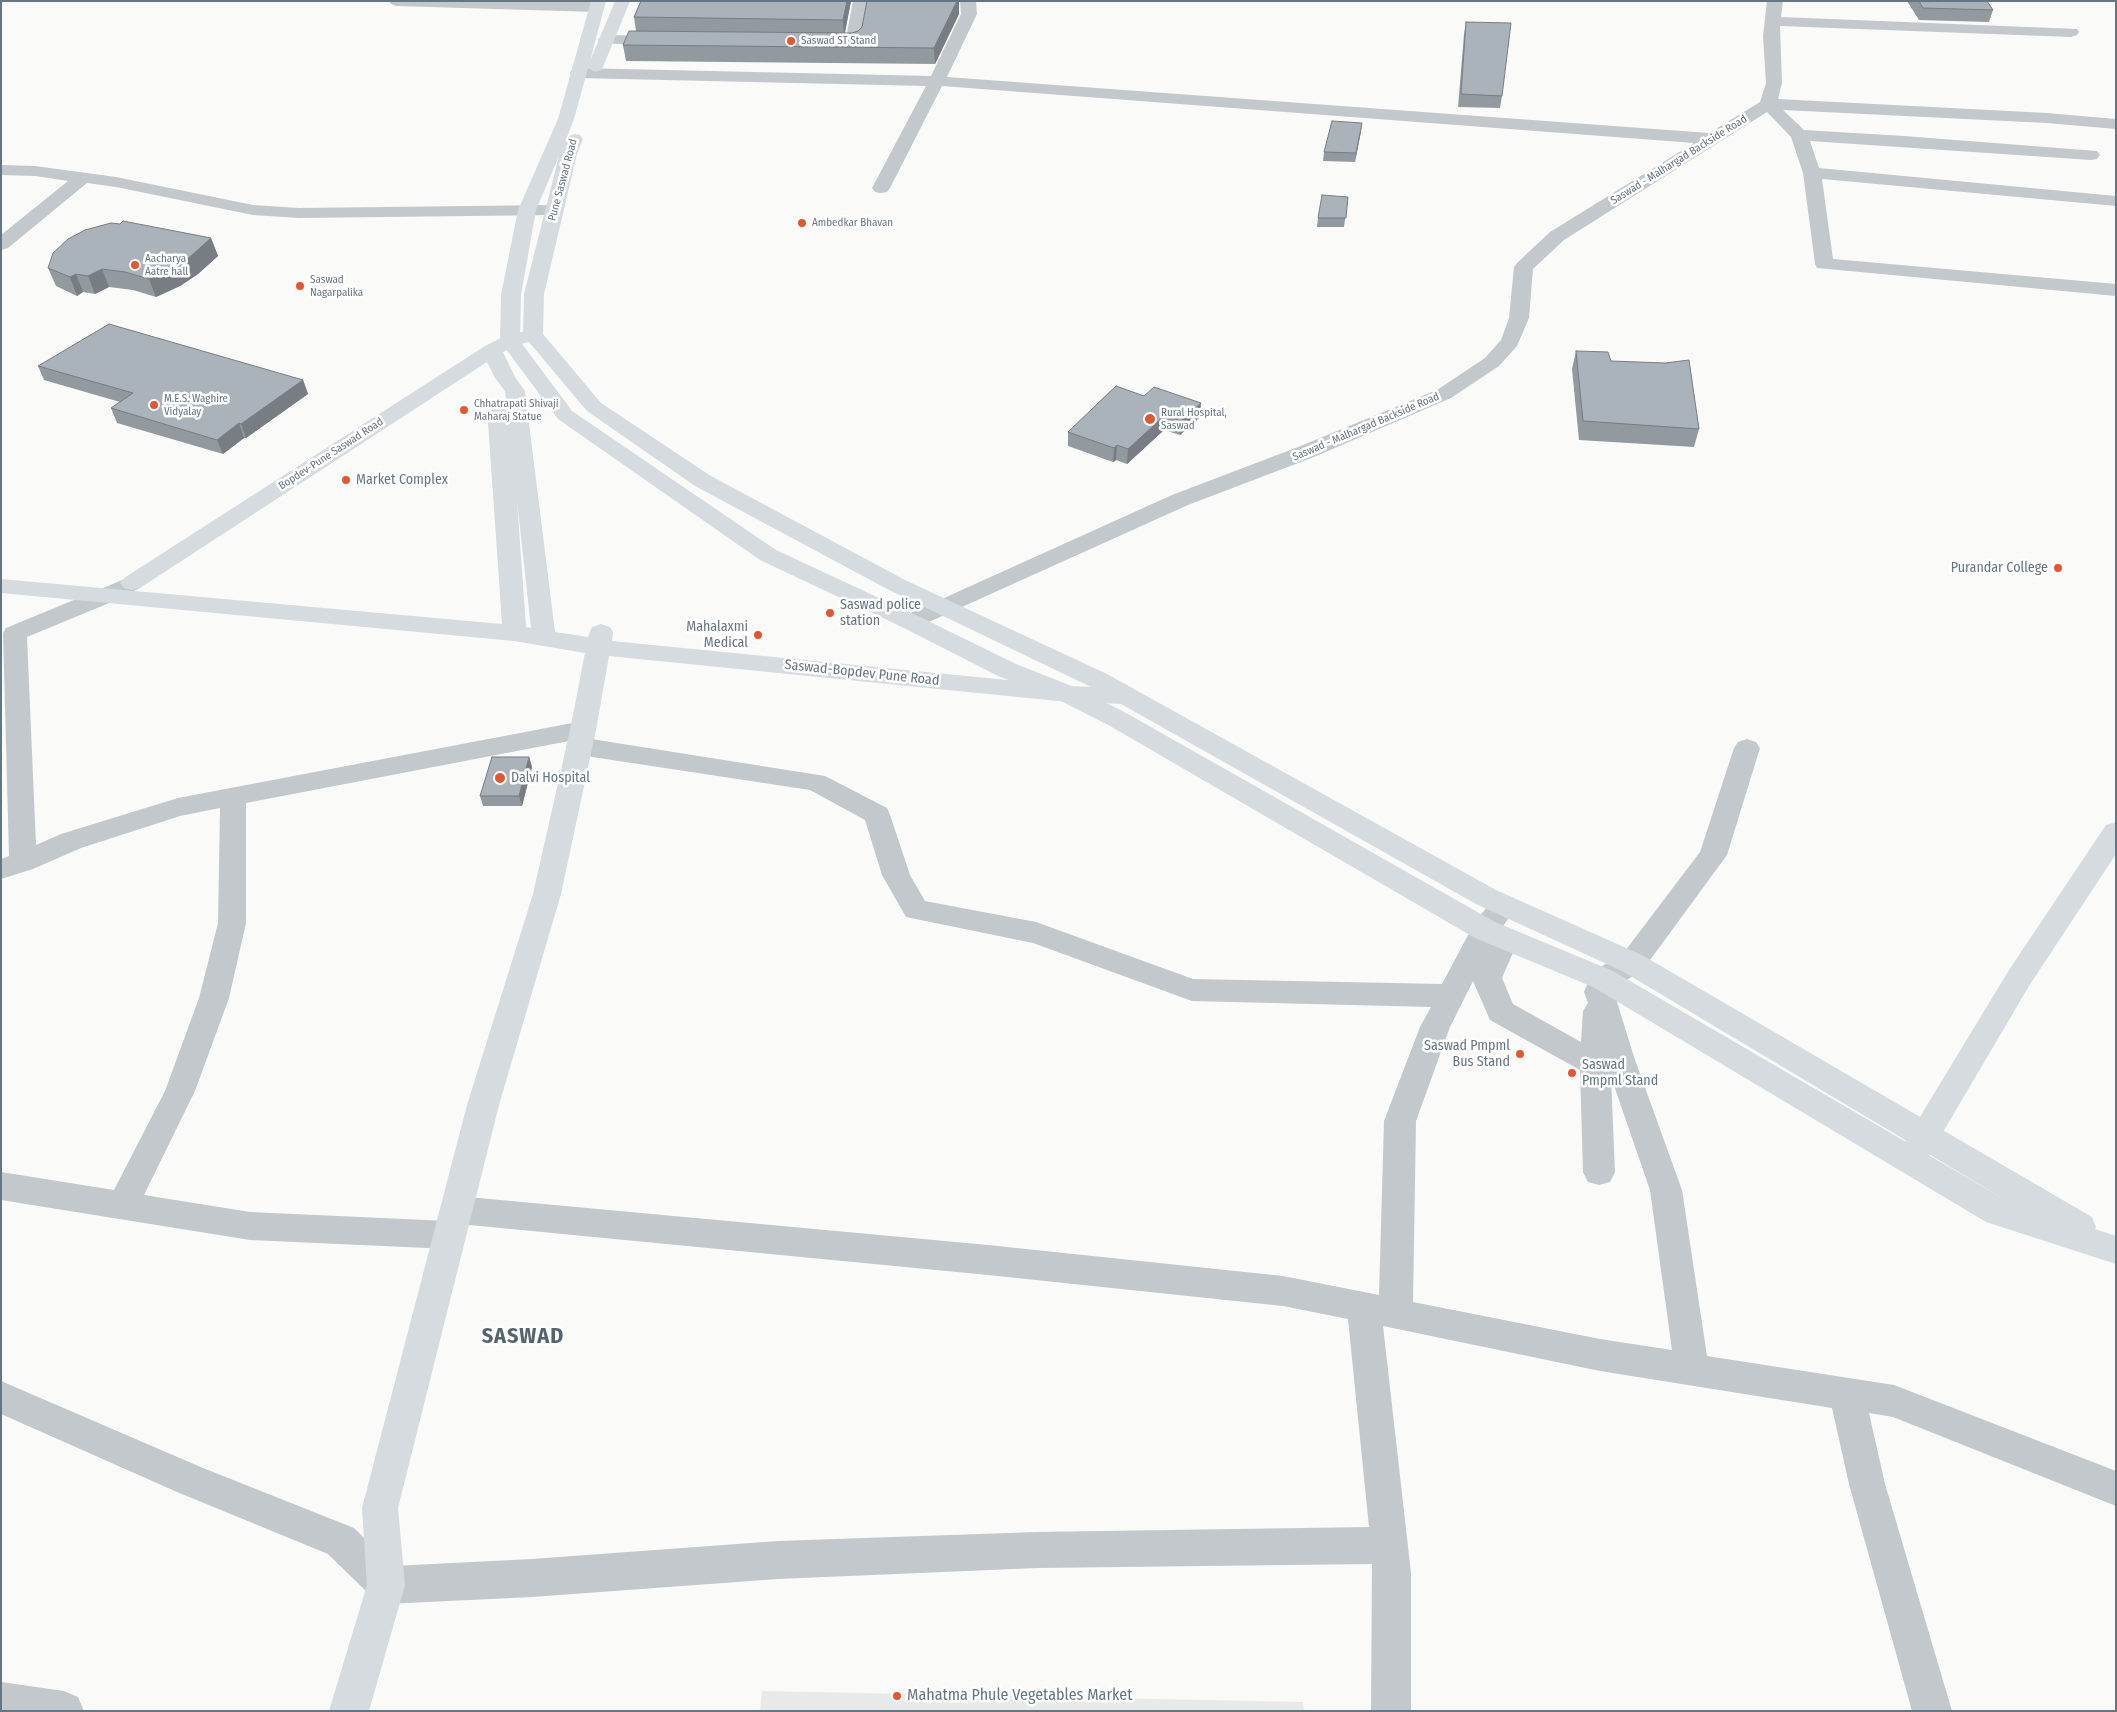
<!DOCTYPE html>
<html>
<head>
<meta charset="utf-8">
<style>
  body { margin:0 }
  #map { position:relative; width:2117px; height:1712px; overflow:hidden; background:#fafaf8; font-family:"Fira Sans Condensed",sans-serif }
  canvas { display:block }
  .frame { position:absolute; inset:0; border:2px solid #657683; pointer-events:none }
</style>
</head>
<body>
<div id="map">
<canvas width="2117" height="1712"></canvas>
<div class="frame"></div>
</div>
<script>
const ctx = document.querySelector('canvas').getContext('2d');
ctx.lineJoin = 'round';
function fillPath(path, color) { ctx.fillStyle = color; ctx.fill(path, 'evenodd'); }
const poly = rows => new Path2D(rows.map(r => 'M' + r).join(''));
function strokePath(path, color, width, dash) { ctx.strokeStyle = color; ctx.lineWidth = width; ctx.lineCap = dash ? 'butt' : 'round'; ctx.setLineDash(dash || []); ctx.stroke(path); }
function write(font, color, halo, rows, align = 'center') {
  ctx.font = font + ' "Fira Sans Condensed",sans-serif'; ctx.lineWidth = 5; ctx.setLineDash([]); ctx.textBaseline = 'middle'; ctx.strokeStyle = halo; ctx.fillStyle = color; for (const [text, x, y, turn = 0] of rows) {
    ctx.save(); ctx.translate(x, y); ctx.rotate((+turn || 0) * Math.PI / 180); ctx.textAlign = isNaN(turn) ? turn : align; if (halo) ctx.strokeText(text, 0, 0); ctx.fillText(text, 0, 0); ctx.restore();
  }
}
fillPath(poly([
  [762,1691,1303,1702,1304,1711,760,1711]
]), '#e8e9e9');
fillPath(poly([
  [389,1,557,1,596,2,601,4,604,7,601,10,596,12,396,6,391,4,389,1],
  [853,1,869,1,861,43,859,46,821,46,819,43,821,40,846,38,853,1],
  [960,1,976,1,977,14,947,77,1709,133,1760,102,1766,83,1763,36,1767,1,1783,1,1781,17,2077,29,2079,32,2077,35,2071,37,1780,26,1782,83,1778,99,2047,113,2116,119,2116,129,2047,123,1783,110,1804,130,1904,136,2097,151,2100,155,2097,159,2091,160,1810,141,1819,168,2116,196,2116,206,1822,179,1833,259,2116,284,2116,296,1817,268,1815,264,1803,173,1791,137,1767,112,1564,240,1533,269,1529,318,1517,346,1499,366,1451,398,1314,457,1188,505,911,630,902,627,899,622,902,617,1172,495,1298,447,1437,390,1485,358,1501,340,1509,318,1514,267,1517,263,1550,232,1694,143,942,86,890,188,887,192,881,193,875,192,872,188,926,86,578,78,572,76,570,73,572,70,578,68,931,76,961,14,960,1],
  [606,35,662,36,668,38,670,41,668,44,662,46,600,43,598,40,600,37,606,35],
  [1,165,35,166,116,177,253,205,299,208,555,205,561,206,564,210,561,214,555,215,299,218,253,215,116,187,87,183,8,248,1,250,1,235,68,181,35,176,1,175,1,165],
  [132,576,140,578,144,583,140,588,114,601,27,637,36,845,61,834,178,798,583,721,592,724,596,730,592,736,585,738,825,776,887,808,890,815,910,875,925,901,1036,922,1193,979,1442,984,1475,922,1494,898,1504,895,1514,898,1518,905,1501,929,1505,928,1515,931,1519,939,1502,978,1513,1004,1581,1042,1583,1011,1588,1003,1584,992,1593,971,1622,955,1700,852,1734,748,1738,742,1747,739,1756,742,1760,748,1727,855,1642,971,1616,986,1614,992,1634,1057,1682,1190,1707,1356,1894,1385,2116,1471,2116,1506,1893,1417,1869,1413,1885,1484,1952,1711,1912,1711,1849,1484,1832,1408,1600,1371,1383,1326,1411,1573,1411,1711,1371,1711,1372,1564,1037,1568,778,1579,532,1597,386,1604,373,1598,328,1554,177,1492,1,1414,1,1381,203,1468,354,1528,393,1566,532,1559,778,1541,1037,1532,1369,1527,1348,1319,1283,1306,988,1275,459,1224,466,1235,462,1245,450,1249,250,1240,1,1200,1,1172,114,1190,165,1091,199,998,218,923,220,808,180,816,81,848,33,869,1,879,1,859,9,856,3,633,6,628,132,576],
  [569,741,566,746,570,752,579,755,810,790,865,820,882,875,906,917,1033,943,1192,1001,1431,1007,1420,1027,1384,1121,1379,1295,1283,1276,988,1245,457,1196,445,1200,441,1210,445,1220,448,1221,250,1212,144,1195,195,1091,229,998,246,923,246,803,569,741],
  [1473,981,1490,1020,1580,1070,1583,1172,1588,1182,1599,1185,1610,1182,1615,1172,1611,1077,1650,1190,1672,1350,1600,1339,1413,1302,1416,1121,1450,1027,1473,981],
  [1,1682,64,1691,78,1697,84,1711,1,1711,1,1682]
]), '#c3c8cc');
fillPath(poly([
  [533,329,540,331,543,335,540,339,517,345,503,352,515,377,525,391,555,632,588,637,592,627,601,624,610,627,613,632,612,641,1068,686,1125,688,1134,690,1138,696,1134,702,1125,704,1068,702,609,656,596,730,561,894,499,1105,398,1508,405,1585,369,1711,329,1711,367,1585,362,1508,467,1105,533,894,570,730,585,653,514,641,1,593,1,579,502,624,487,408,491,404,498,402,506,404,505,391,495,378,487,362,140,588,132,590,124,588,120,583,124,578,485,346,503,337,533,329],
  [517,501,531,628,526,627,517,501],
  [2116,822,2116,854,2029,986,1923,1166,1912,1170,1901,1166,1896,1157,1901,1148,2009,970,2106,825,2116,822]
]), '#d6dbdf');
fillPath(poly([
  [591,1,606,1,590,61,615,1,630,1,603,67,601,70,595,72,588,68,574,119,567,137,574,134,580,135,583,139,577,154,544,294,543,334,601,403,711,476,905,580,1107,674,1496,890,1642,955,2092,1217,2096,1227,2095,1229,2116,1236,2116,1264,1986,1222,1593,987,1475,938,1110,726,1059,700,998,676,902,627,760,560,558,419,500,341,501,295,518,210,558,119,591,1],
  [559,156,524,294,523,335,587,411,695,486,889,590,1089,686,1476,904,1622,971,2009,1202,1613,971,1495,922,1128,714,1077,688,1016,664,920,617,776,550,572,411,520,341,521,295,536,210,559,156]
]), '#d6dbdf');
fillPath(poly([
  [641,1,851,1,845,33,852,33,858,31,862,27,867,1,959,1,959,14,935,64,626,61,623,45,636,31,634,17],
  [1907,1,1987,1,1993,10,1989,22,1919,20],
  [1466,22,1502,96,1500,108,1458,107,1464,34],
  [1361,131,1355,162,1323,161,1324,152],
  [1348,197,1344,227,1317,227,1318,218],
  [211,238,218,256,198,274,180,286,156,297,133,290,109,287,95,294,83,292,77,296,56,286,48,268],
  [1576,351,1611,361,1699,429,1694,447,1579,440,1572,369],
  [38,366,303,380,308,394,246,438,244,438,223,454,117,423,111,408,120,402,44,380],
  [1116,386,1200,417,1180,435,1164,430,1127,464,1116,460,1113,462,1068,446,1068,432],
  [529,757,532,767,522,806,483,806,480,796]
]), '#929a9f');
fillPath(poly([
  [847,1,851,1,844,36,843,20],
  [957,1,959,1,959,14,935,64,934,48],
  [1362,123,1361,131,1355,162,1356,153],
  [211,238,218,256,198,274,180,286,156,297,149,279],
  [102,269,109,287,95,294,88,276],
  [76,274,83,292,77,296,70,277],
  [303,380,308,394,246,438,241,424],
  [1201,403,1200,417,1180,435,1181,421],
  [1165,415,1164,430,1127,464,1128,449],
  [239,423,244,438,223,454,217,440],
  [1117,445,1116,460,1113,462,1114,448],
  [529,757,532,767,522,806,519,796]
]), '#777d82');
const building = poly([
  [641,1,847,1,843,20,634,17,641,1],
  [867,1,957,1,934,48,623,45,629,31,852,33,858,31,862,27,867,1],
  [1919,1,1987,1,1993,10,1923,8,1919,1],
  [1466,22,1511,23,1502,96,1461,94,1466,22],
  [1332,121,1362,123,1356,153,1324,152,1332,121],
  [1322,195,1348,197,1346,218,1318,218,1322,195],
  [123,221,211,238,191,256,174,268,149,279,125,272,102,269,88,276,76,274,70,277,48,268,53,253,68,239,85,230,111,223,120,224,123,221],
  [109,324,303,380,241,424,239,423,217,440,111,408,133,393,38,366,109,324],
  [1576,351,1608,352,1611,361,1665,363,1689,360,1699,429,1583,421,1576,351],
  [1116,386,1144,396,1154,387,1201,403,1181,421,1165,415,1128,449,1117,445,1114,448,1068,432,1116,386],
  [492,757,529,757,519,796,480,796,492,757]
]);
fillPath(building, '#aab3b9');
strokePath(building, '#777d82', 1);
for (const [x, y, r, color] of [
  [791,41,5,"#e4572e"],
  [802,223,5,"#e4572e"],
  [135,265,5,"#e4572e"],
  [300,286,5,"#e4572e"],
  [154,405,5,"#e4572e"],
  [464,410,5,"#e4572e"],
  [1150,419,6,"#e4572e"],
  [346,480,5,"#e4572e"],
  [2058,568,5,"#e4572e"],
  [830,613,5,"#e4572e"],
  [758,635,5,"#e4572e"],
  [500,778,6,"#e4572e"],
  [1520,1054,5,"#e4572e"],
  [1572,1073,5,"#e4572e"],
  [897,1696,5,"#e4572e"]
]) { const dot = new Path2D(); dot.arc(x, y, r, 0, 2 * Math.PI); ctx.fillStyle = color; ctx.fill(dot); strokePath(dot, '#fff', 2); }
write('11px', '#657683', '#fff', [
  ["Saswad ST Stand",801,41],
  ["Ambedkar Bhavan",812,223],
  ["Aacharya",145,259],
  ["Aatre hall",145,272],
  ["Saswad",310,280],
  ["Nagarpalika",310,293],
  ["M.E.S. Waghire",164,399],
  ["Vidyalay",164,412],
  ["Chhatrapati Shivaji",474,404],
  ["Maharaj Statue",474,417],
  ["Rural Hospital,",1161,413],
  ["Saswad",1161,426]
], 'left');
write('11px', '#657683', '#fff', [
  ["Saswad - Malhargad Backside Road",1679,160,-32],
  ["Pune Saswad Road",563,180,-75],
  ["Saswad - Malhargad Backside Road",1366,427,-23],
  ["Bopdev-Pune Saswad Road",331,454,-33]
]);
write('14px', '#657683', '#fff', [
  ["Market Complex",356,480],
  ["Purandar College",2048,568,"right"],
  ["Saswad police",840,605],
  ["station",840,621],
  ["Mahalaxmi",748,627,"right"],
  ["Medical",748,643,"right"],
  ["Dalvi Hospital",511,778],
  ["Saswad Pmpml",1510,1046,"right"],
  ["Bus Stand",1510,1062,"right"],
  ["Saswad",1582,1065],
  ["Pmpml Stand",1582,1081]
], 'left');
write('14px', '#657683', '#fff', [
  ["Saswad-Bopdev Pune Road",862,673,6]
]);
write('16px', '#657683', '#fff', [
  ["Mahatma Phule Vegetables Market",907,1696]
], 'left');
ctx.letterSpacing = '1px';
write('bold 22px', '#57646e', '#fff', [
  ["SASWAD",523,1337]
]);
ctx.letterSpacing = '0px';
</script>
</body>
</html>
